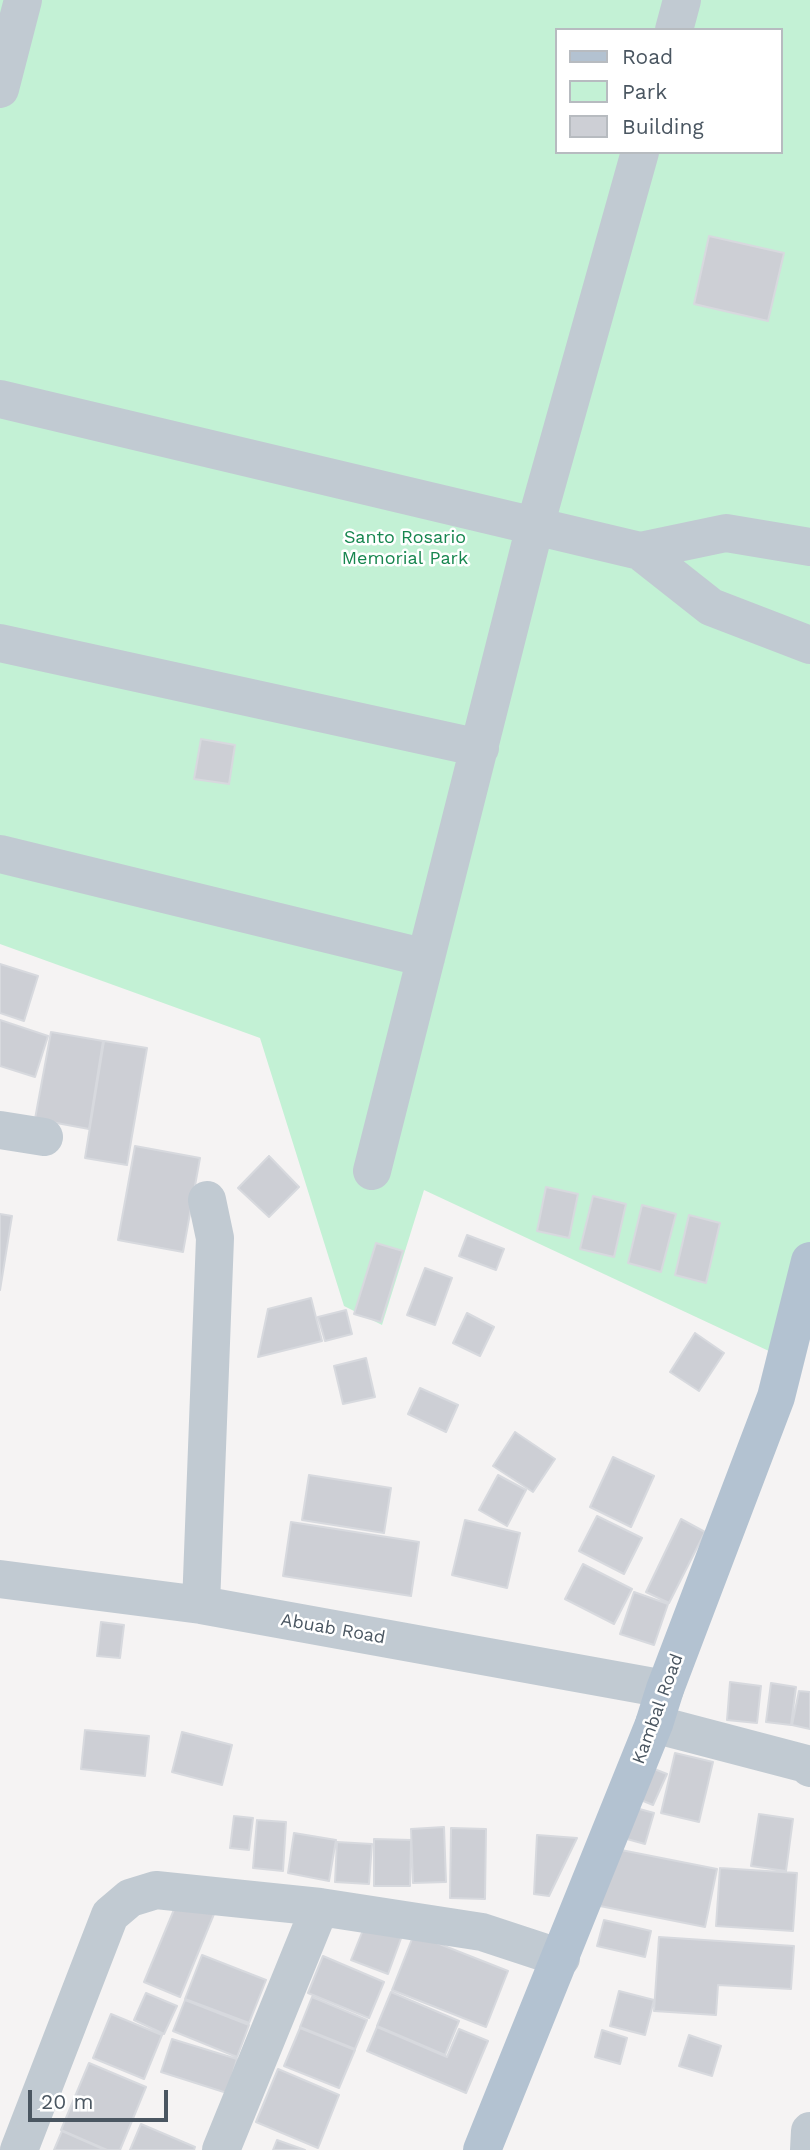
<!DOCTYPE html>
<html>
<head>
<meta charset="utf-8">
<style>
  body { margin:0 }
  #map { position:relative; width:810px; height:2150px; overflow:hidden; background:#f5f3f3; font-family:"Work Sans",sans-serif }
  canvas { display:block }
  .legend { position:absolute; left:555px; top:28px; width:228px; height:126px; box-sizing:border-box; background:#fff; border:2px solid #b7bbc0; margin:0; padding:9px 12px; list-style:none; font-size:21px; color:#4a5661 }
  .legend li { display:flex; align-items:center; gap:14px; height:35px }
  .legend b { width:35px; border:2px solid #b7bbc0 }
  .scale { position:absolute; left:28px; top:2090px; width:140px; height:32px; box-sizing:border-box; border:4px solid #4a5661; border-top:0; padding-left:9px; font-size:21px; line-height:24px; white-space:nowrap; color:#4a5661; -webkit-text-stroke:5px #fff; paint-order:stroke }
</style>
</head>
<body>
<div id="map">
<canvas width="810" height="2150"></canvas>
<ul class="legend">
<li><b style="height:9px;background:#b3c2d1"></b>Road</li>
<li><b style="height:19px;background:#c3f1d5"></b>Park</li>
<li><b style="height:19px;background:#cdcfd5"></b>Building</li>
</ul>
<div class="scale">20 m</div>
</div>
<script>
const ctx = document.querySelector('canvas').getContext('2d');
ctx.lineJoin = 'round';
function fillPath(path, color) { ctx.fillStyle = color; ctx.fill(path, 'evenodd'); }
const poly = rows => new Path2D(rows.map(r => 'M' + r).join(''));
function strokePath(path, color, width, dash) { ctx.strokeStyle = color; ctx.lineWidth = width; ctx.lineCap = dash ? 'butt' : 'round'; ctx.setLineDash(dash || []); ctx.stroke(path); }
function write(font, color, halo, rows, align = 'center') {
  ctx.font = font + ' "Work Sans",sans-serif'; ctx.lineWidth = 5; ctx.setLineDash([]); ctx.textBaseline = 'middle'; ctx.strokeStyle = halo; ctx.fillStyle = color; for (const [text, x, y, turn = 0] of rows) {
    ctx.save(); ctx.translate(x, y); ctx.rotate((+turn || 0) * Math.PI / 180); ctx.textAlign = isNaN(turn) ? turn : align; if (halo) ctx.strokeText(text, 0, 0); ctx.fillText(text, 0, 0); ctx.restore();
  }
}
fillPath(poly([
  [0,0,810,0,810,1255,786,1359,424,1190,382,1325,344,1306,260,1038,0,944],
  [556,30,780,30,780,152,556,152]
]), '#c3f1d5');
const building = poly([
  [709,236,784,253,768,321,694,304,709,236],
  [201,739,235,745,229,784,194,779,201,739],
  [0,964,38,976,24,1021,0,1013,0,964],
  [0,1020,48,1036,35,1077,0,1066,0,1020],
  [51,1032,103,1041,89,1129,35,1119,51,1032],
  [104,1041,147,1048,127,1165,85,1158,104,1041],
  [135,1146,200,1158,183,1252,118,1240,135,1146],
  [269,1156,299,1187,269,1217,238,1188,269,1156],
  [546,1187,578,1194,569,1238,537,1231,546,1187],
  [593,1196,626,1204,614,1257,580,1249,593,1196],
  [642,1205,676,1214,661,1272,628,1263,642,1205],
  [0,1214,12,1216,0,1290,0,1214],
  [689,1215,720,1223,706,1283,675,1275,689,1215],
  [467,1235,504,1249,496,1270,459,1256,467,1235],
  [376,1243,403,1251,381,1322,354,1314,376,1243],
  [425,1268,452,1278,435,1325,407,1315,425,1268],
  [311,1298,322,1341,258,1357,268,1309,311,1298],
  [346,1310,352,1334,325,1341,318,1317,346,1310],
  [467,1313,494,1327,480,1356,453,1343,467,1313],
  [695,1333,724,1353,699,1391,670,1372,695,1333],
  [366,1358,375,1397,343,1404,334,1366,366,1358],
  [420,1388,458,1405,446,1432,408,1414,420,1388],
  [515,1432,555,1459,533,1492,493,1466,515,1432],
  [613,1457,654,1476,631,1527,590,1507,613,1457],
  [309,1475,391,1488,384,1533,302,1520,309,1475],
  [498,1475,526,1490,507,1526,479,1510,498,1475],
  [597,1516,642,1538,624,1574,579,1551,597,1516],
  [681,1519,705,1532,669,1603,646,1592,681,1519],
  [465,1520,520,1533,507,1588,452,1575,465,1520],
  [291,1522,419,1542,411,1596,283,1576,291,1522],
  [583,1564,632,1589,614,1624,565,1599,583,1564],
  [634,1592,668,1604,654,1645,620,1634,634,1592],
  [101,1622,124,1625,120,1658,97,1656,101,1622],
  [730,1682,761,1686,757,1723,727,1720,730,1682],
  [771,1683,796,1687,791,1725,766,1722,771,1683],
  [799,1691,810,1692,810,1729,792,1725,799,1691],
  [85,1730,149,1736,145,1776,81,1769,85,1730],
  [182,1732,232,1745,222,1785,172,1772,182,1732],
  [675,1753,713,1762,699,1822,661,1813,675,1753],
  [644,1765,667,1774,653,1805,631,1796,644,1765],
  [625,1805,654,1813,645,1844,616,1836,625,1805],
  [759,1814,793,1819,786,1871,751,1866,759,1814],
  [234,1816,253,1818,249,1850,230,1848,234,1816],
  [257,1820,286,1822,283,1871,253,1868,257,1820],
  [444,1827,446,1882,413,1883,411,1829,444,1827],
  [451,1828,486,1829,485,1899,450,1898,451,1828],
  [294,1833,336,1840,329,1881,288,1873,294,1833],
  [537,1835,577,1838,549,1896,534,1894,537,1835],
  [374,1839,411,1840,410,1886,374,1886,374,1839],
  [337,1842,372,1844,369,1884,335,1882,337,1842],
  [606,1847,717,1869,705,1927,595,1905,606,1847],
  [720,1868,797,1873,793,1931,716,1926,720,1868],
  [178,1900,214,1914,180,1997,144,1982,178,1900],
  [367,1920,403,1933,388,1974,351,1960,367,1920],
  [604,1920,651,1931,645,1957,597,1946,604,1920],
  [414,1934,508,1971,486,2027,392,1990,414,1934],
  [659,1937,794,1946,791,1989,718,1985,716,2015,654,2011,659,1937],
  [202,1955,266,1980,249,2023,185,1999,202,1955],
  [323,1956,384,1982,369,2018,308,1993,323,1956],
  [619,1991,654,2000,645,2035,610,2026,619,1991],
  [391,1992,459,2021,445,2055,377,2026,391,1992],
  [146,1993,177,2006,164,2034,134,2020,146,1993],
  [312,1997,367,2020,355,2049,300,2027,312,1997],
  [185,2000,249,2025,237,2057,173,2031,185,2000],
  [111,2014,162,2035,144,2079,93,2058,111,2014],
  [377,2027,447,2057,459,2029,488,2041,466,2093,367,2051,377,2027],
  [300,2028,355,2050,339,2088,284,2066,300,2028],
  [602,2030,627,2038,620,2064,595,2057,602,2030],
  [689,2035,721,2046,712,2076,679,2066,689,2035],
  [172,2039,237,2059,227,2093,161,2072,172,2039],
  [89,2063,146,2087,120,2150,107,2150,61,2130,89,2063],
  [278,2069,339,2095,318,2148,256,2122,278,2069],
  [141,2124,195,2147,194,2150,130,2150,141,2124],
  [62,2131,105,2150,54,2150,62,2131],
  [277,2140,305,2150,273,2150,277,2140]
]);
fillPath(building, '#cdcfd5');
strokePath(building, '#d7d9de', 2);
strokePath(poly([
  [674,30,682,0],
  [0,89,23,0],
  [0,399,640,551,726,533,810,547],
  [640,551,711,607,810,645],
  [0,643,480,748],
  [0,854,426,958],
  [0,1130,44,1137],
  [372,1171,535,526,640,152],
  [0,1579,201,1605,665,1689],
  [201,1605,215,1238,207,1200],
  [654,1724,807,1764,810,1768],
  [19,2150,110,1915,130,1898,156,1890,320,1907,482,1932,561,1958],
  [221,2150,320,1907],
  [809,2150,810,2131]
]), '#c1cad2', 38);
strokePath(poly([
  [482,2150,654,1724,665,1689,776,1397,810,1261]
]), '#b3c2d1', 38);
write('18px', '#17864f', '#fff', [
  ["Santo Rosario",405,538],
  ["Memorial Park",405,559]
]);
write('18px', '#4a5661', '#fff', [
  ["Abuab Road",333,1629,10],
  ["Kambal Road",658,1709,-70]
]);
</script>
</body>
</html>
